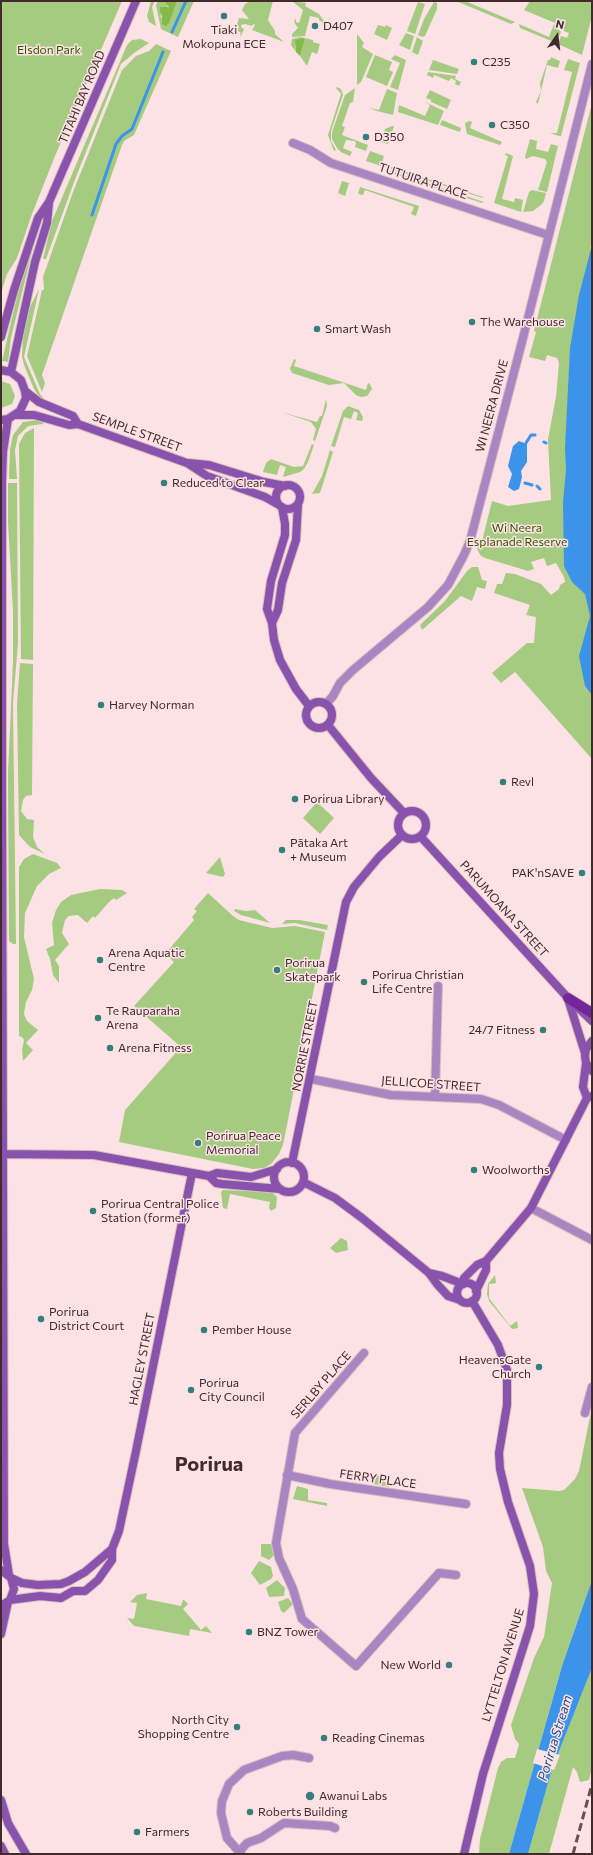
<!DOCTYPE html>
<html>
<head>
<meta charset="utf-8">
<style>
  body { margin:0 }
  #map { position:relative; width:593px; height:1855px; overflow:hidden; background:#fde2e5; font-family:Commissioner,sans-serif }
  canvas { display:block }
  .frame { position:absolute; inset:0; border:2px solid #41292c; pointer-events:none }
  .north { position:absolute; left:537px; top:16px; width:40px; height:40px; -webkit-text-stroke:3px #fde2e5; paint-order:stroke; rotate:14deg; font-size:11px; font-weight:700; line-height:16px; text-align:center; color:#41292c }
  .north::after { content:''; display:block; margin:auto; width:14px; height:18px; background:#41292c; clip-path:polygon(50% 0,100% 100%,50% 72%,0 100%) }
</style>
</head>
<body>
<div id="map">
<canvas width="593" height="1855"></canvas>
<div class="frame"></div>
<div class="north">N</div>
</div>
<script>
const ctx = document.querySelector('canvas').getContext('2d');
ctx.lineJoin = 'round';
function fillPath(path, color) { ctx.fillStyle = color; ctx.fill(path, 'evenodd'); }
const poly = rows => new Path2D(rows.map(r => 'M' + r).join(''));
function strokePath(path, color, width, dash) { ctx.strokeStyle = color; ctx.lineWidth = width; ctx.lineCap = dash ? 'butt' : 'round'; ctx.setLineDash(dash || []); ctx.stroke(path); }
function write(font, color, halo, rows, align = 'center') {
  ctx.font = font + ' Commissioner,sans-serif'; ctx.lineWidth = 3; ctx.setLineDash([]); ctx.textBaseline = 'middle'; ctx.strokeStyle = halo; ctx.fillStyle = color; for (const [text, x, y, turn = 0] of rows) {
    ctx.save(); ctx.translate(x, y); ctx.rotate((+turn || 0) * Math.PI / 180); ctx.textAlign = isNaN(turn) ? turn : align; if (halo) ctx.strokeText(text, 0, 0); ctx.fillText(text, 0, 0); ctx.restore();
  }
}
fillPath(poly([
  [1,1,122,1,55,156,32,214,17,258,7,274,1,293],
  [151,1,155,1,152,7,156,26,149,22,147,16],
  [158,1,164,1,168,5,167,7,161,7,161,18,171,13,177,1,194,1,178,37,161,29,156,5],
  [251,1,273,1,268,20,275,31,275,34,284,42,252,30,255,25,253,24,252,26,245,24,241,25,241,27,244,29,241,36,240,35,241,33,238,31,239,26,237,25,239,18,249,19,242,10,245,4],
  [292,1,306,3,305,6,319,14,324,21,322,25,322,22,319,20,319,18,310,16,305,36,292,37,292,34,298,28,294,22,296,18,296,22,299,23,303,10],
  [456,1,465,1,515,22,511,24],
  [530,1,592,1,592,16,582,55,558,44,561,36,567,38,569,33,561,30,555,23,524,10],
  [418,2,425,4,415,34,407,31],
  [434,2,437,3,437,9,425,36,422,37,418,35,424,19],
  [519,24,549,37,554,24,561,32,556,43,520,28],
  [378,25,385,27,386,25,392,28,387,40,374,34],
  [406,33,414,36,410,50,399,45],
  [357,34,364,43,362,47,373,54,361,82,357,85],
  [300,37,313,40,313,42,320,44,317,54,312,52,307,66,300,56,305,40,295,45,296,52,291,45,292,39],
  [417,37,423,41,418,55,412,52],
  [141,39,149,43,134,53,121,64,74,182,46,259,43,259,52,221,127,45,132,40],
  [156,44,171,51,134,135,124,141,122,145,42,375,45,383,42,392,27,356,42,290,44,290,43,277,73,192,122,70,136,56,149,51],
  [375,55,392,62,389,70,393,72,387,86,366,77],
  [395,55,406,60,398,90,390,87,400,63,391,59],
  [551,57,560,61,558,68,547,65,538,104,536,102,541,91,540,83,548,60,550,60],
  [568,59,580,63,561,136,559,136,550,133,557,133,572,72,564,70],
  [433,60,459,69,457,74,429,70],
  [428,72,456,76,455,79,461,82,459,86,455,84,456,81,451,78,449,81,434,75,433,78,427,75],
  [336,87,341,89,343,95,331,131,331,141,336,150,334,151,328,135,341,94,336,88],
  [355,88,353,102,350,103,342,126,345,127,342,135,368,145,366,151,355,147,356,143,355,141,346,140,343,148,352,152,350,156,341,152,337,148,332,139,332,132,345,95],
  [387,89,397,93,393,115,377,111,369,108,379,110],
  [430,90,451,100,447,109,431,102,431,100,426,98],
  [423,101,444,111,438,125,398,112,399,105,425,116,430,105],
  [592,103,592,238,590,250,592,245,592,759,515,672,501,683,492,673,527,643,534,643,536,617,526,615,530,605,494,593,497,584,502,584,506,573,515,574,541,584,551,595,559,589,560,585,565,582,564,577,556,563,547,566,544,558,531,562,534,569,528,571,485,558,481,556,477,549,478,546,481,545,492,501,508,506,551,500,548,439,556,397,559,363,557,358,547,355,545,361,529,357,536,332,534,331],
  [442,120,461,128,460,132,440,125],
  [470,121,472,122,470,128,502,142,500,145,467,134,465,123],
  [392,126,394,126,388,144,381,142,385,129],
  [530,139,537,141,536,149,548,152,551,144,558,146,547,192,538,190,547,162,545,159,533,156,526,159,525,157],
  [370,151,384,156,381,166,366,161],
  [506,153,513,156,502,199,514,202,515,198,523,200,521,212,494,203,508,156,505,155],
  [391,167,483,197,483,198,391,169],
  [390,171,484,202,482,203,391,173],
  [342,181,349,183,345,196,338,193],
  [360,187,419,206,416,216,411,214,414,207,365,190,363,195,358,194],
  [532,190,546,193,544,201,541,205,533,211,523,212,529,192],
  [38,227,11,338,8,362,2,361,19,288],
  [39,289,24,357,40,394,46,401,40,398,34,389,24,365,22,356,23,336,30,307],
  [294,359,296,360,294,366,366,390,368,383,370,384,372,389,367,396,361,397,356,395,344,383,329,385,292,373,290,369],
  [1,381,10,384,15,396,12,404,1,408],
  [326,399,327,406,315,441,313,440,316,429,311,422,281,412,317,422,320,416,322,416],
  [348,406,359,410,363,417,362,421,356,420,358,413,354,411,351,419,344,417,335,447,331,446,343,411],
  [38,420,44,422,43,424,28,426,18,436,15,450,17,479,10,479,9,478,10,449,13,435,23,422],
  [34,428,33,660,21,659,19,444,25,433],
  [312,444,314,445,308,462,304,469,300,472,283,477,286,467,280,465,277,475,263,472,266,463,271,459,294,467,303,466],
  [330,450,333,452,320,493,312,494,322,476],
  [8,483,17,483,18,643,13,703,16,944,13,944,9,941,8,773,13,661,13,611,8,522],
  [472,567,478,567,482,580,487,581,485,589,477,587,472,601,461,596,422,630,420,625,445,601,467,571],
  [20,663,33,664,32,795,26,796,23,800,21,811,27,819,34,820,33,837,37,847,45,854,30,847,19,835,17,703],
  [317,802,334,818,320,834,303,818],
  [33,854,57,863,61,868,49,874,37,886,25,913,24,937,34,979,32,990,26,1002,24,1014,27,1021,38,1030,26,1043,33,1050,23,1061,22,1050,24,1040,22,1037,19,1036,19,867,24,859],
  [220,857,225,874,223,877,206,873],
  [100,889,122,890,127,893,116,900,114,898,110,901,95,918,93,916,87,923,78,915,69,916,65,920,62,933,69,944,55,960,59,966,59,983,53,975,50,959,46,949,54,945,52,923,56,910,61,902,71,895],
  [208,893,233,916,239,920,272,928,295,926,325,932,283,1145,279,1154,272,1163,264,1168,253,1169,119,1142,125,1110,181,1047,134,1006,174,962,165,954,194,920,192,917,197,911,194,909],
  [235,909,246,911,255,910,270,923,241,915,234,911],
  [286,920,299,920,328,925,327,930,295,923,282,924],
  [223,1190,271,1192,277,1197,276,1208,271,1211,269,1208,270,1202,230,1194,227,1209,223,1208,221,1192],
  [341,1238,347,1241,348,1250,336,1253,330,1248],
  [495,1275,496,1283,489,1284,489,1298,510,1326,517,1321,518,1328,512,1329,489,1301,487,1294,488,1284],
  [592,1407,592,1580,562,1666,509,1854,479,1854,480,1839,498,1768,501,1762,507,1758,515,1758,519,1744,515,1739,511,1725,534,1658,544,1637,552,1583,546,1571,543,1547,522,1488,559,1491,564,1490,575,1479,579,1471],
  [377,1475,379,1476,390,1487,374,1484],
  [297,1486,308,1489,308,1500,327,1503,327,1506,293,1499],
  [261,1544,271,1544,275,1554,269,1560,261,1556],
  [259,1561,271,1567,273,1576,271,1579,260,1585,251,1573],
  [277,1580,285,1588,284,1596,269,1597,266,1588],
  [147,1593,146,1599,181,1606,183,1600,184,1600,188,1604,183,1609,190,1617,201,1630,206,1626,212,1633,190,1629,189,1636,134,1626,127,1618,134,1619,137,1603,130,1602,137,1595],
  [288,1598,293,1604,284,1613,281,1611,278,1602],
  [592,1668,592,1767,589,1780,580,1782,577,1772,573,1767,549,1854,528,1854,552,1769]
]), '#a4cb80');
fillPath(poly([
  [164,1,177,1,169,23,166,26,162,24,162,16,160,11,160,7,169,7],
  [303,38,305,40,300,56,296,52,295,40]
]), '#84ba4a');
fillPath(poly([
  [592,245,592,695,585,686,579,656,590,616,585,594,572,582,564,566,563,502,566,470,565,448,570,348,579,295],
  [519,441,527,444,527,462,521,471,522,477,519,489,514,491,508,487,512,474,508,466,513,446],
  [592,1580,592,1668,552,1769,528,1854,509,1854,562,1666]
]), '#3b94ea');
fillPath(poly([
  [537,1749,560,1755,554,1770,533,1763]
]), '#fde2e5');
strokePath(poly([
  [172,32,186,1],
  [92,215,116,144,122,136,132,129,163,52],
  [544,442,546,443],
  [526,443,531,435,535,435],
  [525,483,532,485],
  [537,486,540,489]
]), '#3b94ea', 3);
const street = poly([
  [293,143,310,150,331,163,548,235],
  [326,704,333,696,340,683,353,670,428,607,448,585,464,555,470,541,524,334,592,64],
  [311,1079,391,1095,481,1099,499,1105,566,1140],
  [435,1097,438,986],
  [531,1208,592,1240],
  [364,1353,295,1433,276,1543,279,1558,293,1589,302,1619,356,1666,439,1573,456,1575],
  [585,1413,592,1387],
  [287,1475,330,1484,466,1504],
  [239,1852,247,1843,261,1838,284,1823,330,1826,335,1828],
  [241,1854,227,1838,221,1813,222,1801,229,1784,244,1770,282,1756,293,1755,309,1758]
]);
const secondary = poly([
  [1,337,14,290,38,218,49,202,136,1],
  [1,370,11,372,21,380,25,391,26,398,20,411,8,419,1,420],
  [11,372,35,262,47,223,49,203],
  [25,391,39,402,73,416,78,424],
  [15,415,34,415,69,425,78,424,187,463,207,476,265,497,279,505],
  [8,419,3,452,2,481,2,786,4,1544,9,1575],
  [188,463,209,465,264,482,285,486],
  '276 497a12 12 0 1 1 24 0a12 12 0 1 1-24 0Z',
  [282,507,285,524,285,535,271,581,267,609,272,623,274,640,280,660,296,689,309,706],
  [272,623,278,610,282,583,296,540,298,504],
  '306 715a13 13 0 1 1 26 0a13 13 0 1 1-26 0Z',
  [328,725,371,778,404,813],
  '398 825a14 14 0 1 1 28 0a14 14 0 1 1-28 0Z',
  [421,837,568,998,592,1021],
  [568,999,585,1053],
  [592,1041,586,1049,585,1056,586,1063,592,1071],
  [586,1063,583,1087,587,1098],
  [1,1154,94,1155,209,1176,217,1173,251,1177,277,1169],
  '274 1177a15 15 0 1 1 30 0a15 15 0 1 1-30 0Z',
  [292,1163,346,902,354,887,379,857,402,835],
  [209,1176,216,1183,222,1184,280,1189],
  [303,1182,335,1198,362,1218,429,1273,437,1284,448,1296,460,1300],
  [429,1273,442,1276,463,1284],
  '457 1293a10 10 0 1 1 20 0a10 10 0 1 1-20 0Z',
  [463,1284,464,1278,477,1265,486,1261,531,1208,587,1098,592,1096],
  [476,1291,486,1270,486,1261],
  [1,1570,11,1578,14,1589,10,1600,1,1606],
  [11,1578,22,1583,38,1585,61,1584,69,1581,85,1572,112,1549],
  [10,1600,40,1596,61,1598,73,1591,85,1591,98,1580,112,1560,112,1549,119,1531,136,1451,192,1173],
  [1,1634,8,1602],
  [1,1800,8,1823,26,1854],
  [1,1846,5,1854],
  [464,1854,483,1774,530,1626,534,1594,530,1566,508,1502,500,1469,499,1453,507,1405,507,1370,498,1345,472,1301]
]);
const primary = poly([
  [568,998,592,1013]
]);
strokePath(street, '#d7bdc0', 10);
strokePath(secondary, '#d7bdc0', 10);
strokePath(primary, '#d7bdc0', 12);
strokePath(street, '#a985c2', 8);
strokePath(secondary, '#8952ac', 8);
strokePath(primary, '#72269a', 10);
strokePath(poly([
  [573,1854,592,1784]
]), '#684f52', 3, [8, 4]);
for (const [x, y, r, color] of [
  [224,16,4,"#367e7b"],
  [315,26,4,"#367e7b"],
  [474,62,4,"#367e7b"],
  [492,125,4,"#367e7b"],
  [366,137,4,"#367e7b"],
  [472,322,4,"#367e7b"],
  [317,329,4,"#367e7b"],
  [164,483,4,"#367e7b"],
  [101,705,4,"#367e7b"],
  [503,782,4,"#367e7b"],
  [295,799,4,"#367e7b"],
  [282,850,4,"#367e7b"],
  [582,873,4,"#367e7b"],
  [100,960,4,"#367e7b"],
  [277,970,4,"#367e7b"],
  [364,982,4,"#367e7b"],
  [98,1018,4,"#367e7b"],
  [543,1030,4,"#367e7b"],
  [110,1048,4,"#367e7b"],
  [198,1143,4,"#367e7b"],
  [474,1170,4,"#367e7b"],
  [93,1211,4,"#367e7b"],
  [41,1319,4,"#367e7b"],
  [204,1330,4,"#367e7b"],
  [539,1367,4,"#367e7b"],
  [191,1390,4,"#367e7b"],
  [249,1632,4,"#367e7b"],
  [449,1665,4,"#367e7b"],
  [237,1727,4,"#367e7b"],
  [324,1738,4,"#367e7b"],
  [310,1796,5,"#367e7b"],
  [250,1812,4,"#367e7b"],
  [137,1832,4,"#367e7b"]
]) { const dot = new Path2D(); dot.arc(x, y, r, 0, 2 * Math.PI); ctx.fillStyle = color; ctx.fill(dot); strokePath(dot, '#fde2e5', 1.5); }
write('12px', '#41292c', '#fde2e5', [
  ["D407",323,26],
  ["Tiaki",224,30,"center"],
  ["Mokopuna ECE",224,44,"center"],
  ["C235",482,62],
  ["C350",500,125],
  ["D350",374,137],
  ["The Warehouse",480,322],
  ["Smart Wash",325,329],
  ["Reduced to Clear",172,483],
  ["Harvey Norman",109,705],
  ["Revl",511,782],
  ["Porirua Library",303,799],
  ["Pātaka Art",290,843],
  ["+ Museum",290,857],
  ["PAK'nSAVE",574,873,"right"],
  ["Arena Aquatic",108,953],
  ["Centre",108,967],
  ["Porirua",285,963],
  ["Skatepark",285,977],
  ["Porirua Christian",372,975],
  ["Life Centre",372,989],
  ["Te Rauparaha",106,1011],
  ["Arena",106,1025],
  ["24/7 Fitness",535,1030,"right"],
  ["Arena Fitness",118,1048],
  ["Porirua Peace",206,1136],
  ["Memorial",206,1150],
  ["Woolworths",482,1170],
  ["Porirua Central Police",101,1204],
  ["Station (former)",101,1218],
  ["Porirua",49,1312],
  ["District Court",49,1326],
  ["Pember House",212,1330],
  ["HeavensGate",531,1360,"right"],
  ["Church",531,1374,"right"],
  ["Porirua",199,1383],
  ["City Council",199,1397],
  ["BNZ Tower",257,1632],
  ["New World",441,1665,"right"],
  ["North City",229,1720,"right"],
  ["Shopping Centre",229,1734,"right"],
  ["Reading Cinemas",332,1738],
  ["Awanui Labs",319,1796],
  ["Roberts Building",258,1812],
  ["Farmers",145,1832]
], 'left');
write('12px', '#335401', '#fde2e5', [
  ["Elsdon Park",49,50],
  ["Wi Neera",517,528],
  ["Esplanade Reserve",517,542]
]);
write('12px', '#41292c', '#fde2e5', [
  ["TITAHI BAY ROAD",82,97,-67],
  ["TUTUIRA PLACE",423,181,18],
  ["WI NEERA DRIVE",492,406,-75],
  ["SEMPLE STREET",137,432,20],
  ["PARUMOANA STREET",504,909,48],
  ["NORRIE STREET",305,1046,-79],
  ["JELLICOE STREET",431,1084,4],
  ["HAGLEY STREET",142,1359,-79],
  ["SERLBY PLACE",321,1385,-49],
  ["FERRY PLACE",378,1479,8],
  ["LYTTELTON AVENUE",503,1665,-73]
]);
write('italic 13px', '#145088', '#fde2e5', [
  ["Porirua Stream",555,1738,-73]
]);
write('bold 20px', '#41292c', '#fde2e5', [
  ["Porirua",209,1464]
]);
</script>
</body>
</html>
